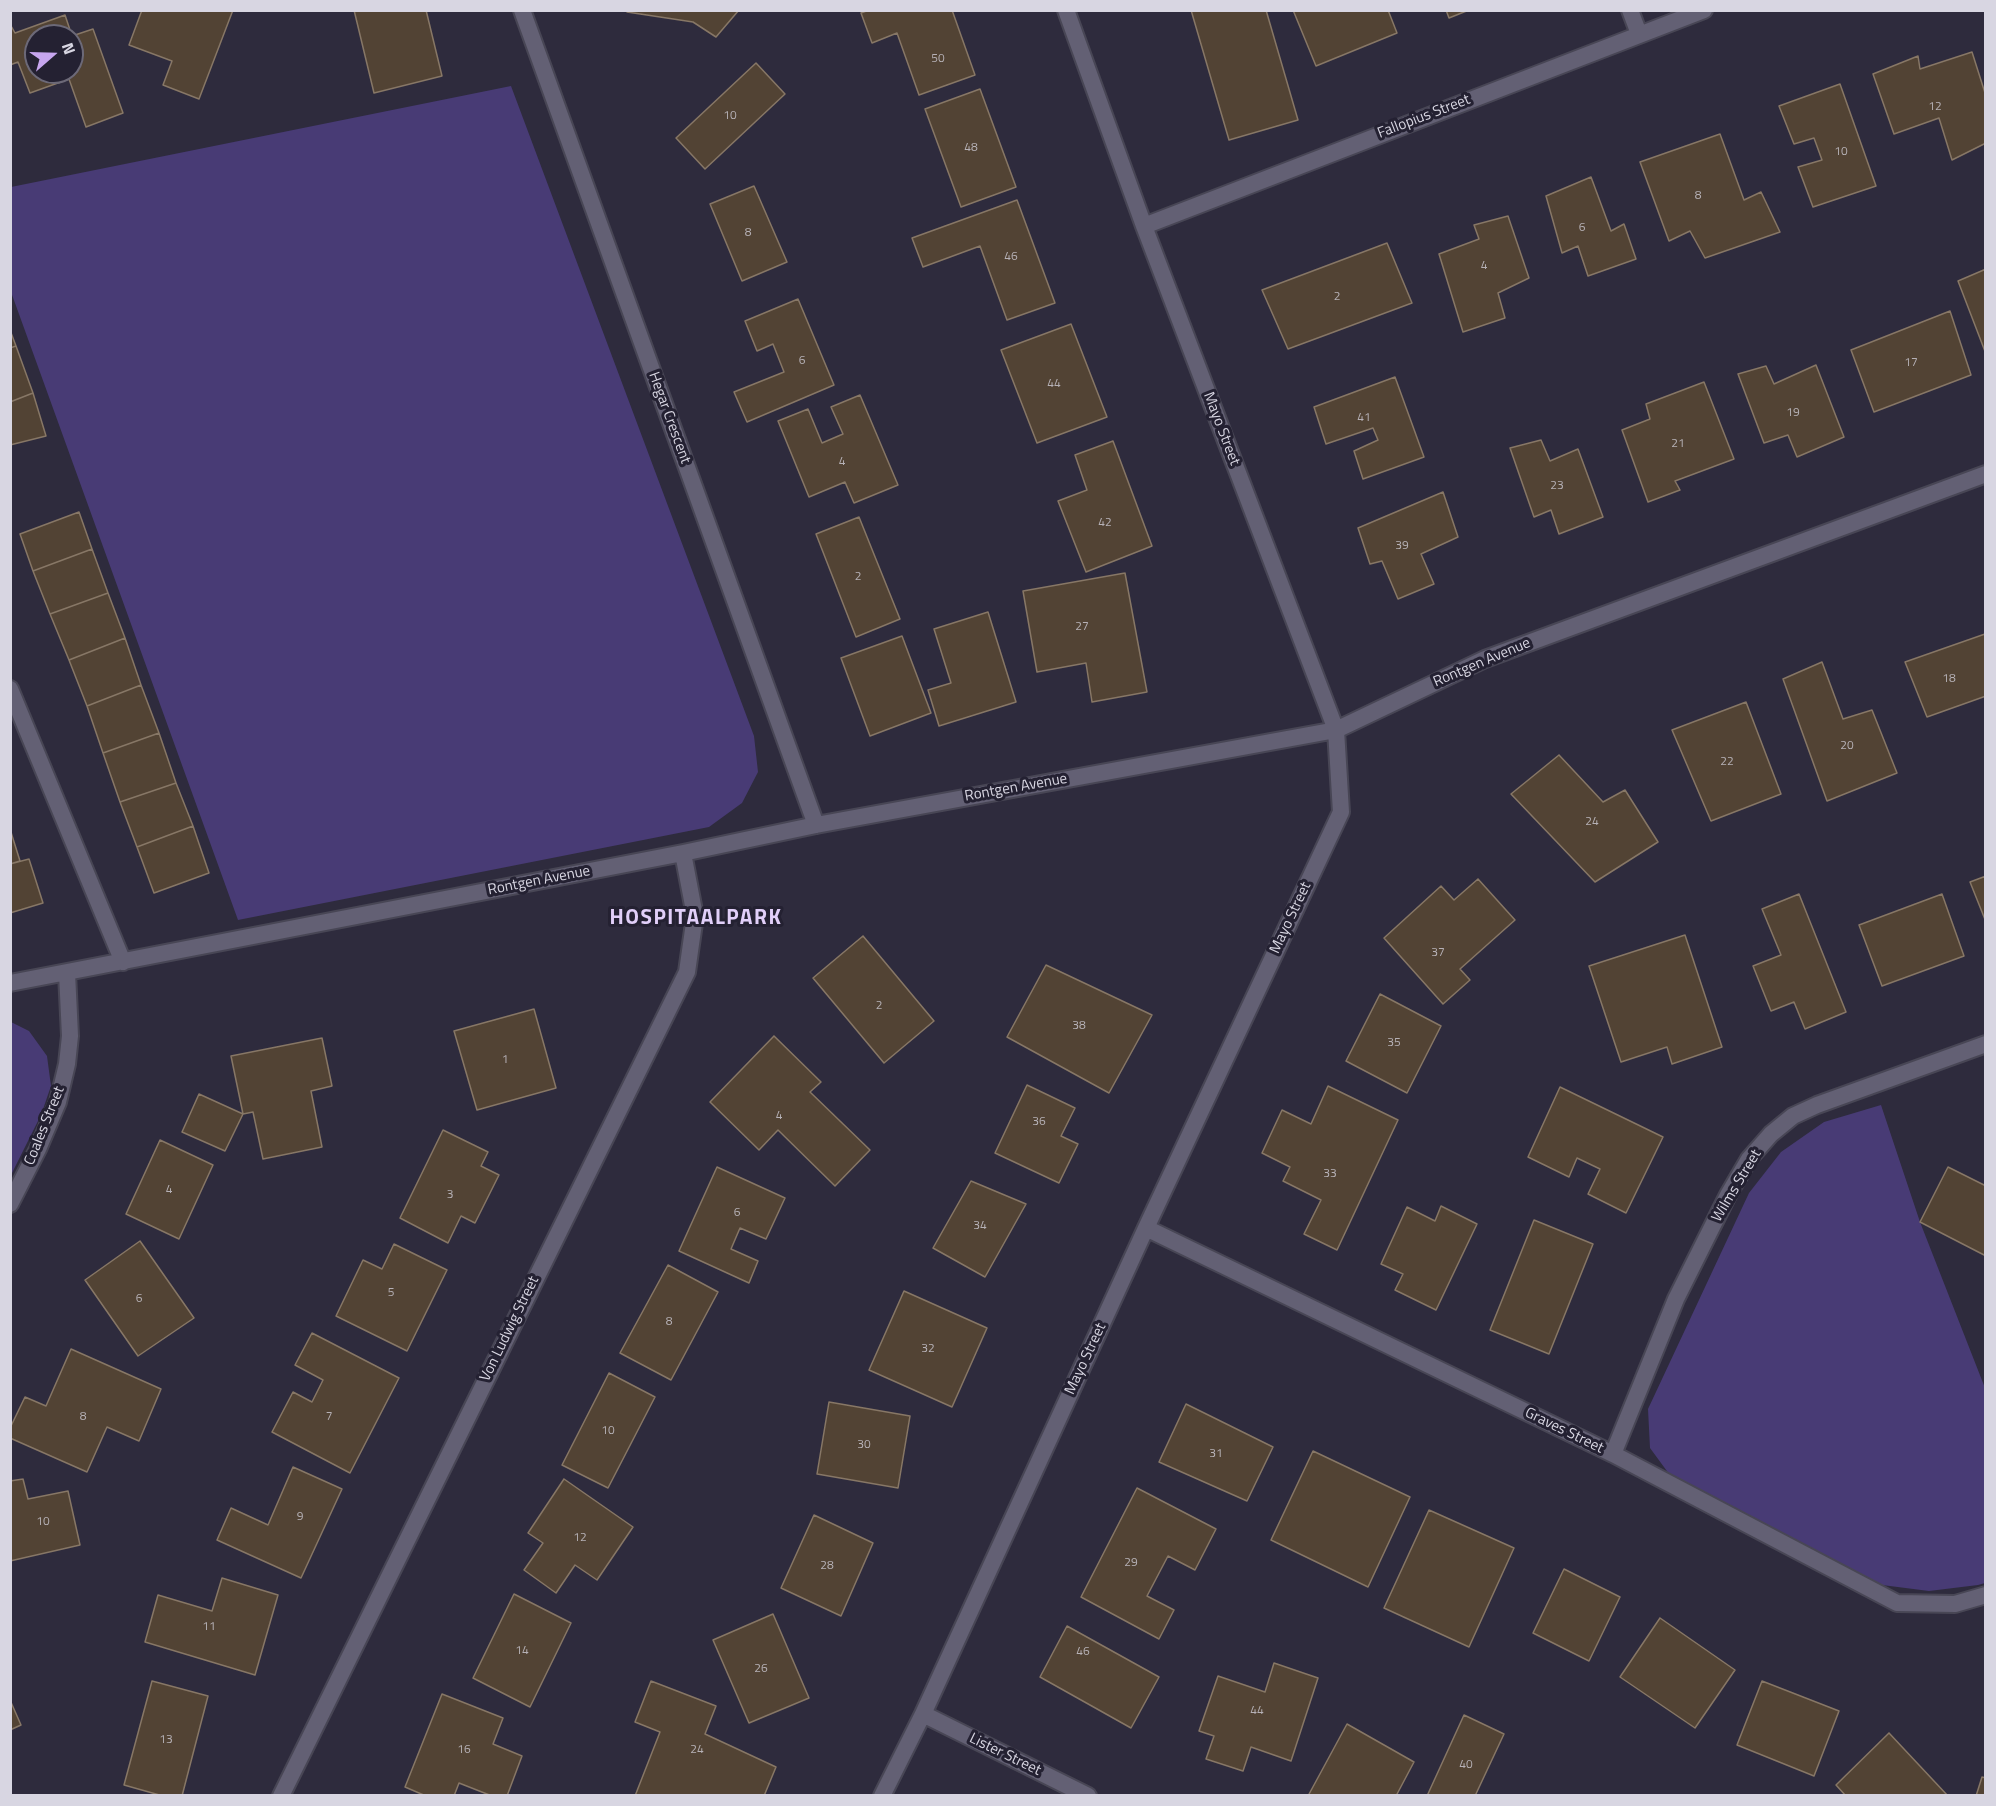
<!DOCTYPE html>
<html>
<head>
<meta charset="utf-8">
<style>
  body { margin:0 }
  #map { position:relative; width:1996px; height:1806px; overflow:hidden; background:#2e2b3d; font-family:"Titillium Web",sans-serif }
  canvas { display:block }
  .frame { position:absolute; inset:0; border:12px solid #d8d6e2; pointer-events:none }
  .north { position:absolute; left:24px; top:24px; width:60px; height:60px; box-sizing:border-box; background:#242132; border:2px solid #6c6978; border-radius:50%; rotate:70deg; font-size:16px; font-weight:700; line-height:24px; text-align:center; color:#d8d6e2 }
  .north::after { content:''; display:block; margin:auto; width:21px; height:27px; background:#c7a6ef; clip-path:polygon(50% 0,100% 100%,50% 72%,0 100%) }
</style>
</head>
<body>
<div id="map">
<canvas width="1996" height="1806"></canvas>
<div class="frame"></div>
<div class="north">N</div>
</div>
<script>
const ctx = document.querySelector('canvas').getContext('2d');
ctx.lineJoin = 'round';
function fillPath(path, color) { ctx.fillStyle = color; ctx.fill(path, 'evenodd'); }
const poly = rows => new Path2D(rows.map(r => 'M' + r).join(''));
function strokePath(path, color, width, dash) { ctx.strokeStyle = color; ctx.lineWidth = width; ctx.lineCap = dash ? 'butt' : 'round'; ctx.setLineDash(dash || []); ctx.stroke(path); }
function write(font, color, halo, rows, align = 'center') {
  ctx.font = font + ' "Titillium Web",sans-serif'; ctx.lineWidth = 6; ctx.setLineDash([]); ctx.textBaseline = 'middle'; ctx.strokeStyle = halo; ctx.fillStyle = color; for (const [text, x, y, turn = 0] of rows) {
    ctx.save(); ctx.translate(x, y); ctx.rotate((+turn || 0) * Math.PI / 180); ctx.textAlign = isNaN(turn) ? turn : align; if (halo) ctx.strokeText(text, 0, 0); ctx.fillText(text, 0, 0); ctx.restore();
  }
}
fillPath(poly([
  [511,86,754,736,758,772,742,803,709,827,238,920,11,292,11,187],
  [11,1022,29,1031,47,1056,51,1086,41,1115,11,1175],
  [1881,1105,1920,1222,1985,1388,1985,1583,1978,1585,1929,1591,1882,1585,1672,1478,1650,1448,1648,1409,1749,1193,1781,1152,1824,1122]
]), '#483b75');
const building = poly([
  [142,10,233,10,199,99,163,85,172,61,129,45,142,10],
  [354,10,426,10,442,76,374,93,354,10],
  [627,10,739,10,716,37,693,22,627,12,627,10],
  [869,10,952,10,975,75,919,95,897,33,872,43,861,13,869,10],
  [1191,10,1266,10,1298,120,1229,140,1191,10],
  [1293,10,1388,10,1397,33,1316,66,1293,10],
  [1446,10,1469,10,1449,18,1446,10],
  [65,15,72,36,93,29,123,113,86,127,69,79,30,93,18,62,10,65,10,24,15,33,65,15],
  [36,36,72,36,72,72,36,72,36,36],
  [1972,52,1986,96,1986,143,1952,160,1939,118,1894,134,1873,74,1918,56,1920,69,1972,52],
  [756,63,785,94,705,169,676,138,756,63],
  [1840,84,1876,186,1813,207,1798,167,1822,160,1814,138,1794,144,1779,106,1840,84],
  [980,89,1016,187,961,207,925,109,980,89],
  [1720,134,1744,200,1761,192,1780,232,1705,258,1690,231,1669,241,1640,162,1720,134],
  [1591,177,1611,231,1624,224,1636,259,1588,276,1578,246,1562,253,1546,196,1591,177],
  [754,186,787,262,742,281,710,204,754,186],
  [1017,200,1055,303,1007,320,980,246,923,267,912,238,1017,200],
  [1508,216,1529,278,1498,293,1505,318,1463,332,1439,254,1479,239,1474,225,1508,216],
  [1387,243,1412,303,1288,349,1262,290,1387,243],
  [1986,269,1986,354,1958,281,1986,269],
  [798,299,834,385,747,422,734,392,784,372,773,344,757,351,745,321,798,299],
  [1950,311,1971,375,1874,412,1851,350,1950,311],
  [1071,324,1107,417,1037,443,1001,350,1071,324],
  [10,330,16,346,10,348,10,330],
  [16,346,33,393,10,402,10,348,16,346],
  [1816,365,1844,437,1797,457,1788,435,1764,443,1738,374,1766,366,1774,384,1816,365],
  [1395,377,1424,457,1363,479,1354,451,1378,440,1373,428,1326,444,1314,407,1395,377],
  [1704,382,1734,459,1675,481,1680,490,1648,502,1622,430,1650,419,1646,404,1704,382],
  [33,393,46,436,10,445,10,402,33,393],
  [860,395,898,485,854,503,845,482,809,497,778,421,808,409,822,443,843,434,831,407,860,395],
  [1541,440,1550,461,1578,449,1603,517,1559,534,1551,510,1534,517,1510,448,1541,440],
  [1113,441,1152,546,1086,572,1058,501,1087,490,1075,455,1113,441],
  [1443,492,1458,537,1421,554,1434,584,1398,599,1382,561,1370,564,1358,528,1443,492],
  [79,512,92,549,33,571,20,534,79,512],
  [859,517,900,619,856,637,816,534,859,517],
  [92,549,108,593,50,614,33,571,92,549],
  [1125,573,1147,692,1092,702,1086,663,1037,672,1023,591,1125,573],
  [108,593,125,638,69,660,50,614,108,593],
  [988,612,1016,702,939,726,928,690,951,683,934,629,988,612],
  [1985,634,1986,696,1927,717,1905,662,1985,634],
  [902,636,931,713,870,736,841,658,902,636],
  [125,638,141,685,87,706,69,660,125,638],
  [1822,662,1843,719,1872,710,1897,773,1827,801,1783,679,1822,662],
  [141,685,159,733,103,753,87,706,141,685],
  [1746,702,1781,794,1711,821,1672,730,1746,702],
  [159,733,176,783,120,802,103,753,159,733],
  [1559,755,1603,802,1625,790,1658,842,1595,882,1511,794,1559,755],
  [176,783,193,826,137,847,120,802,176,783],
  [193,826,209,873,154,893,137,847,193,826],
  [10,829,20,861,10,864,10,829],
  [29,859,43,903,10,913,10,864,29,859],
  [1986,876,1986,922,1970,882,1986,876],
  [1478,879,1515,920,1460,969,1470,980,1443,1004,1384,938,1441,886,1454,900,1478,879],
  [1799,894,1846,1012,1805,1029,1794,1002,1771,1011,1753,966,1781,955,1762,909,1799,894],
  [1942,894,1964,956,1882,986,1859,925,1942,894],
  [1685,935,1722,1047,1672,1064,1667,1047,1621,1062,1589,966,1685,935],
  [863,936,934,1021,884,1063,813,978,863,936],
  [1046,965,1152,1015,1109,1093,1007,1037,1046,965],
  [1380,994,1441,1026,1407,1093,1346,1061,1380,994],
  [534,1009,556,1088,477,1110,454,1031,534,1009],
  [774,1036,821,1082,810,1092,870,1150,835,1186,778,1130,759,1150,710,1102,774,1036],
  [322,1038,332,1086,311,1091,322,1147,263,1159,253,1112,243,1114,231,1056,322,1038],
  [1027,1085,1075,1108,1061,1136,1078,1144,1059,1183,995,1153,1027,1085],
  [1328,1086,1398,1120,1337,1250,1304,1234,1321,1200,1283,1181,1290,1167,1262,1153,1282,1110,1311,1124,1328,1086],
  [1560,1087,1663,1137,1626,1213,1588,1194,1600,1169,1577,1158,1569,1177,1528,1157,1560,1087],
  [199,1094,243,1114,225,1151,182,1132,199,1094],
  [443,1130,488,1152,481,1166,499,1175,475,1223,461,1216,448,1243,400,1218,443,1130],
  [160,1140,213,1165,179,1239,126,1214,160,1140],
  [717,1167,785,1198,766,1239,740,1228,731,1249,758,1261,749,1283,679,1251,717,1167],
  [1948,1167,1986,1186,1986,1256,1920,1222,1948,1167],
  [971,1181,1026,1204,985,1277,933,1248,971,1181],
  [1441,1206,1477,1224,1436,1310,1395,1290,1403,1274,1381,1264,1407,1207,1435,1221,1441,1206],
  [1534,1220,1593,1244,1549,1354,1490,1330,1534,1220],
  [140,1241,194,1318,138,1356,85,1280,140,1241],
  [394,1244,447,1270,407,1351,336,1316,363,1260,382,1269,394,1244],
  [668,1265,718,1292,671,1380,620,1353,668,1265],
  [904,1291,987,1328,952,1407,869,1370,904,1291],
  [312,1333,399,1378,350,1473,272,1432,293,1392,312,1402,323,1380,295,1365,312,1333],
  [71,1349,161,1389,139,1441,107,1427,87,1472,10,1438,10,1428,25,1397,46,1406,71,1349],
  [609,1373,655,1397,608,1488,562,1465,609,1373],
  [829,1402,910,1416,898,1488,817,1474,829,1402],
  [1186,1404,1273,1447,1247,1501,1159,1462,1186,1404],
  [1313,1451,1410,1497,1368,1587,1271,1540,1313,1451],
  [293,1467,342,1489,301,1578,217,1540,231,1508,268,1525,293,1467],
  [23,1479,28,1499,68,1491,80,1545,10,1561,10,1481,23,1479],
  [564,1479,633,1527,597,1580,575,1565,556,1593,524,1570,543,1543,528,1533,564,1479],
  [1137,1488,1216,1529,1195,1570,1168,1556,1147,1596,1174,1610,1159,1639,1081,1597,1137,1488],
  [1429,1510,1514,1548,1469,1647,1384,1608,1429,1510],
  [814,1515,873,1543,841,1616,781,1588,814,1515],
  [1564,1569,1620,1597,1589,1661,1533,1633,1564,1569],
  [222,1578,278,1595,255,1675,145,1642,158,1595,212,1611,222,1578],
  [514,1594,571,1623,530,1707,473,1678,514,1594],
  [773,1614,809,1698,749,1723,713,1640,773,1614],
  [1660,1618,1735,1670,1695,1728,1620,1677,1660,1618],
  [1067,1626,1159,1677,1131,1728,1040,1677,1067,1626],
  [1274,1663,1318,1678,1291,1761,1251,1747,1243,1771,1206,1759,1214,1736,1199,1731,1218,1676,1265,1692,1274,1663],
  [152,1681,208,1696,182,1796,163,1796,124,1785,152,1681],
  [651,1681,716,1706,705,1734,776,1767,764,1796,635,1796,660,1732,635,1722,651,1681],
  [1762,1681,1839,1711,1814,1776,1737,1745,1762,1681],
  [442,1694,503,1718,493,1744,522,1756,507,1796,492,1796,459,1783,454,1796,426,1796,405,1787,442,1694],
  [10,1700,21,1725,10,1730,10,1700],
  [1464,1715,1504,1734,1475,1796,1427,1796,1464,1715],
  [1347,1724,1414,1762,1396,1796,1308,1796,1347,1724],
  [1889,1733,1948,1796,1846,1796,1836,1785,1889,1733],
  [1982,1777,1986,1778,1986,1796,1976,1796,1982,1777]
]);
fillPath(building, '#524334');
strokePath(building, '#877766', 1.5);
const minor = poly([
  [522,10,816,825],
  [1630,10,1639,34],
  [1144,226,1704,10],
  [10,689,123,962],
  [10,983,683,853,816,825,1336,730,1485,659,1986,474],
  [10,1204,38,1149,58,1102,67,1064,70,1036,67,973],
  [1146,1228,1613,1454,1897,1603,1955,1604,1986,1595],
  [1613,1454,1676,1299,1728,1195,1749,1159,1771,1134,1793,1116,1817,1105,1986,1044],
  [923,1714,1088,1796],
  [281,1796,687,972,695,916,683,853],
  [882,1796,923,1714,1146,1228,1341,812,1336,730,1144,226,1066,10]
]);
strokePath(minor, '#484655', 20);
strokePath(minor, '#636074', 16);
write('12px', '#b6b1b6', null, [
  ["50",938,59],
  ["12",1935,107],
  ["10",730,116],
  ["48",971,148],
  ["10",1841,152],
  ["8",1698,196],
  ["6",1582,228],
  ["8",748,233],
  ["46",1011,257],
  ["4",1484,266],
  ["2",1337,297],
  ["6",802,361],
  ["17",1911,363],
  ["44",1054,384],
  ["19",1793,413],
  ["41",1364,418],
  ["21",1678,444],
  ["4",842,462],
  ["23",1557,486],
  ["42",1105,523],
  ["39",1402,546],
  ["2",858,577],
  ["27",1082,627],
  ["18",1949,679],
  ["20",1847,746],
  ["22",1727,762],
  ["24",1592,822],
  ["37",1438,953],
  ["2",879,1006],
  ["38",1079,1026],
  ["35",1394,1043],
  ["1",505,1060],
  ["4",779,1116],
  ["36",1039,1122],
  ["33",1330,1174],
  ["4",169,1190],
  ["3",450,1195],
  ["6",737,1213],
  ["34",980,1226],
  ["5",391,1293],
  ["6",139,1299],
  ["8",669,1322],
  ["32",928,1349],
  ["8",83,1417],
  ["7",329,1417],
  ["10",608,1431],
  ["30",864,1445],
  ["31",1216,1454],
  ["9",300,1517],
  ["10",43,1522],
  ["12",580,1538],
  ["29",1131,1563],
  ["28",827,1566],
  ["11",209,1627],
  ["14",522,1651],
  ["46",1083,1652],
  ["26",761,1669],
  ["44",1257,1711],
  ["13",166,1740],
  ["16",464,1750],
  ["24",697,1750],
  ["40",1466,1765]
]);
write('15px', '#d8d6e2', '#242132', [
  ["Fallopius Street",1424,117,-21],
  ["Hegar Crescent",669,418,70],
  ["Mayo Street",1221,429,69],
  ["Rontgen Avenue",1482,663,-23],
  ["Rontgen Avenue",1016,788,-10],
  ["Rontgen Avenue",539,881,-11],
  ["Mayo Street",1291,918,-65],
  ["Coales Street",45,1126,-68],
  ["Wilms Street",1737,1186,-59],
  ["Von Ludwig Street",510,1329,-64],
  ["Mayo Street",1086,1359,-65],
  ["Graves Street",1564,1431,26],
  ["Lister Street",1005,1755,26]
]);
ctx.letterSpacing = '1.5px';
write('bold 21px', '#e1cff9', '#242132', [
  ["HOSPITAALPARK",696,919]
]);
ctx.letterSpacing = '0px';
</script>
</body>
</html>
